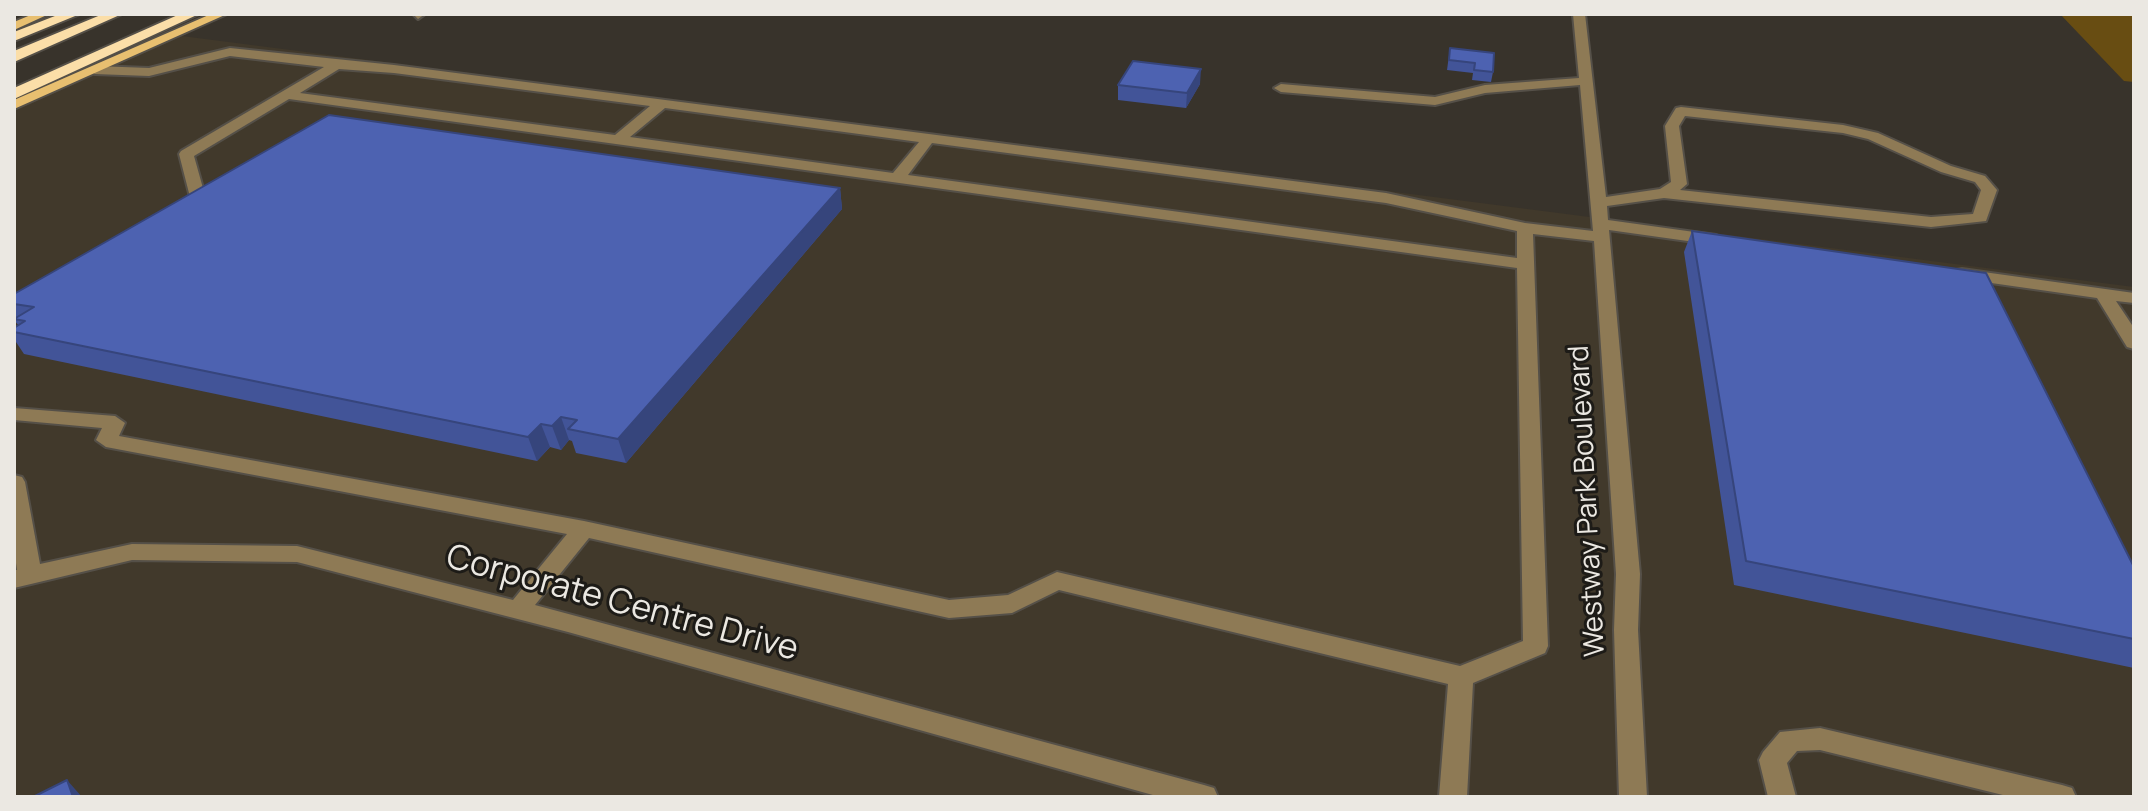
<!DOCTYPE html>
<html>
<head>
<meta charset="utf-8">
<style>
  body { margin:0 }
  #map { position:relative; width:2148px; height:811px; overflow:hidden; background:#38332b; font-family:Manrope,sans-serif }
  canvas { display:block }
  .frame { position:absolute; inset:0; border:16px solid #ebe8e2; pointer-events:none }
</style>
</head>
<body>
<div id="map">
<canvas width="2148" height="811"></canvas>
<div class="frame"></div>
</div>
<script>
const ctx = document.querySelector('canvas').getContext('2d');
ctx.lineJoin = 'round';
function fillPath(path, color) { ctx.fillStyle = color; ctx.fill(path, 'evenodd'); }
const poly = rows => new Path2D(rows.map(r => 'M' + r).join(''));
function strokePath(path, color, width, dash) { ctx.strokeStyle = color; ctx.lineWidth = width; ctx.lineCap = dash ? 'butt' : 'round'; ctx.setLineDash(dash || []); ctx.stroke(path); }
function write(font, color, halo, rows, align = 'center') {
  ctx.font = font + ' Manrope,sans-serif'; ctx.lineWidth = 6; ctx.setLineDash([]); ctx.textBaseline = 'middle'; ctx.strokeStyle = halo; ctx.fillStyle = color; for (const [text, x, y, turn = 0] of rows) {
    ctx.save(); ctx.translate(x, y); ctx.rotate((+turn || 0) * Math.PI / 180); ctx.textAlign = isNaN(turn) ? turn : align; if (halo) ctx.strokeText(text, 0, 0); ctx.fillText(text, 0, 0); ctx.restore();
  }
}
fillPath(poly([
  [174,35,2134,287,2134,797,14,797,14,106]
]), '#41392b');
fillPath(poly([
  [2060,14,2134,14,2134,82,2124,81]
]), '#684d12');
const minor = poly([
  [413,14,425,14,418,19,413,14],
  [1573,14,1585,14,1606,197,1660,189,1671,182,1665,126,1676,108,1681,107,1843,125,1878,133,1951,166,1985,176,1997,190,1986,221,1931,227,1664,198,1607,206,1608,220,1716,235,1724,240,1716,245,1609,230,1640,574,1638,630,1647,797,1619,797,1614,630,1616,574,1594,241,1533,234,1548,646,1545,653,1473,683,1467,797,1439,797,1448,684,1059,590,1012,613,949,618,589,538,535,605,1204,785,1214,788,1218,797,1160,797,568,632,297,562,132,560,14,588,14,570,17,570,14,549,14,475,22,477,25,482,40,564,132,544,297,546,513,600,567,534,106,447,96,440,102,428,14,420,14,408,115,416,125,423,119,436,584,521,949,600,1008,595,1057,572,1460,666,1523,641,1517,268,289,99,194,156,206,199,183,213,175,208,190,197,179,154,181,151,324,67,230,56,149,76,95,74,88,70,95,66,149,68,230,48,394,65,1386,193,1525,223,1593,231,1580,85,1485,93,1435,105,1281,92,1274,88,1281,84,1435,97,1485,85,1579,78,1573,14],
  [339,69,394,73,650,106,615,135,300,93,339,69],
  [665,108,919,142,893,173,630,137,665,108],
  [1685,116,1843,133,1868,139,1941,172,1975,182,1981,190,1973,214,1931,217,1680,190,1687,184,1679,126,1685,116],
  [932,143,1386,203,1517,231,1517,258,908,175,932,143],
  [1962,269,2134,293,2134,303,2116,301,2134,328,2134,349,2127,347,2097,298,1956,278,1953,274,1956,270,1962,269],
  [1820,728,2062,785,2072,788,2076,797,2011,797,1820,750,1797,751,1787,763,1796,797,1768,797,1759,760,1763,752,1780,732,1820,728]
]);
const major = poly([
  [33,14,49,14,14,30,14,22,33,14],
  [211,14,227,14,14,109,14,100,211,14]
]);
const highway = poly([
  [60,14,80,14,14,41,14,32,60,14],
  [103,14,122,14,14,62,14,51,103,14],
  [180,14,199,14,14,99,14,88,180,14]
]);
strokePath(minor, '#555048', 4);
strokePath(major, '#555048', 4);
strokePath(highway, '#555048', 4);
fillPath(minor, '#8e7a55');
fillPath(major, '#e8bf70');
fillPath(highway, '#fbdea8');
fillPath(poly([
  [1450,48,1493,72,1491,82,1472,80,1473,73,1447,70],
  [1200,84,1186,108,1118,100,1118,85],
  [840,188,842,209,626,463,576,453,572,441,569,440,561,450,550,447,537,461,24,354,14,339,14,328,19,326,14,320,14,294],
  [1692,231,2134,567,2134,668,1734,585,1684,252]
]), '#425498');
fillPath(poly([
  [1201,69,1200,84,1186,108,1187,93],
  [840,188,842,209,626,463,618,439],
  [561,417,569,440,561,450,552,426],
  [541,424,550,447,537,461,528,437],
  [67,780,82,797,73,797]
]), '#36457c');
const building = poly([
  [1450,48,1494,53,1493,72,1474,70,1475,63,1449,60,1450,48],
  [1133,61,1201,69,1187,93,1118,85,1133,61],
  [329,115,840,188,618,439,568,429,577,420,561,417,552,426,541,424,528,437,14,332,14,328,25,321,14,319,34,307,14,304,14,294,329,115],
  [1692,231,1986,273,2134,567,2134,639,1746,561,1692,231],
  [67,780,73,797,33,797,67,780]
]);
fillPath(building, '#4d62b1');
strokePath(building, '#36457c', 2);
write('28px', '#ebe8e2', '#1d1b17', [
  ["Westway Park Boulevard",1588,501,-93]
]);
write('34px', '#ebe8e2', '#1d1b17', [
  ["Corporate Centre Drive",622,604,15]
]);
</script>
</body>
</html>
